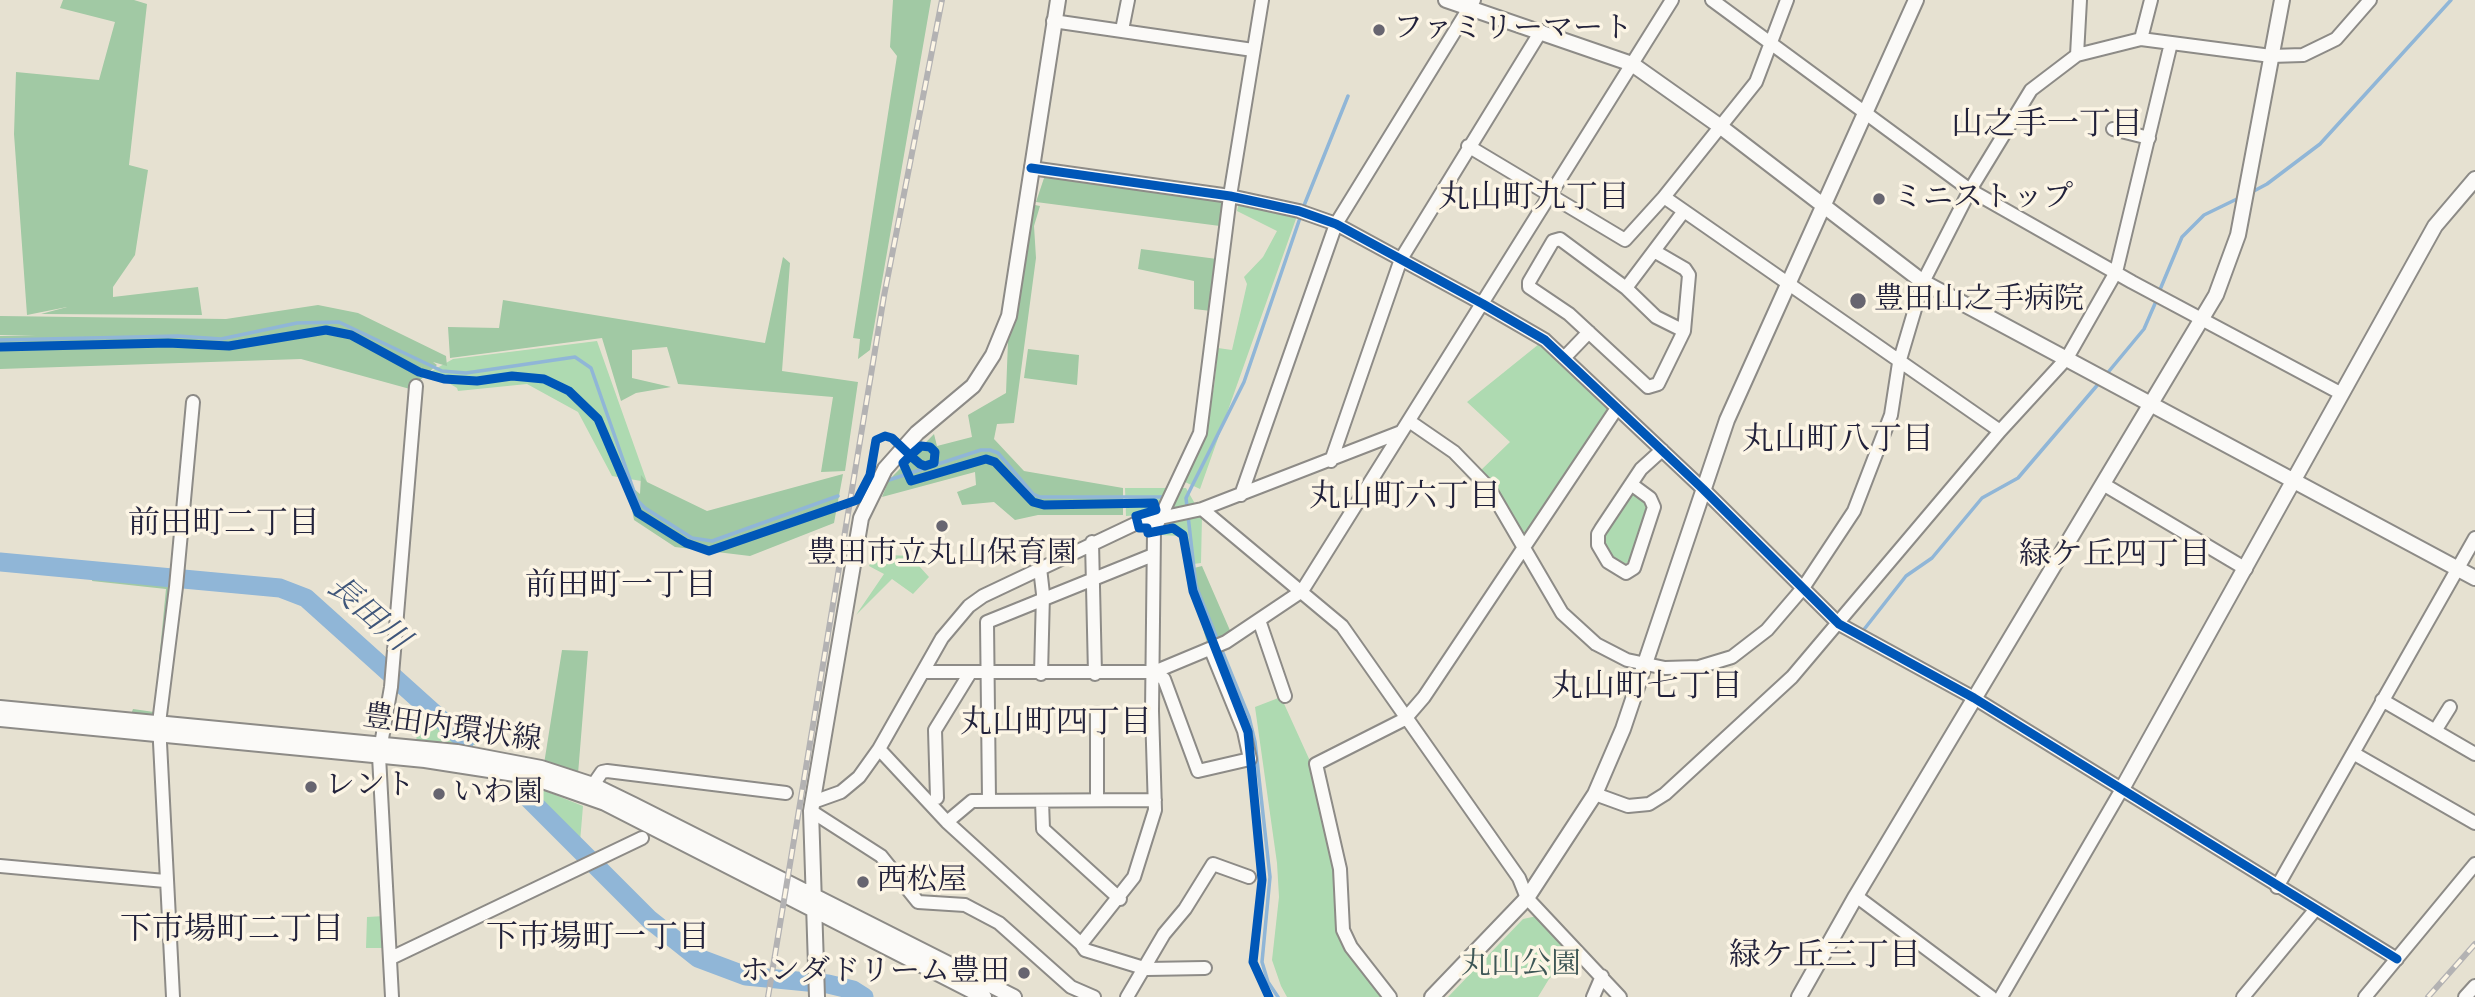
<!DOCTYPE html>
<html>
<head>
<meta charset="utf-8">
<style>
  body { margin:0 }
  canvas { display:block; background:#e6e1d1 }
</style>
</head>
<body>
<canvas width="2475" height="997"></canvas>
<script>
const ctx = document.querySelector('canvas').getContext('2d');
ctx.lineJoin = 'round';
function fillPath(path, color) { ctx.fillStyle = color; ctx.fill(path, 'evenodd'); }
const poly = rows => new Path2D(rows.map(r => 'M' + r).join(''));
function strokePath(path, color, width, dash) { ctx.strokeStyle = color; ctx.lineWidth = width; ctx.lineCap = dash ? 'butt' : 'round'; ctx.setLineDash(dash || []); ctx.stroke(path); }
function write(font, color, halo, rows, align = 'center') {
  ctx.font = font + ' Cardo,"Noto Serif JP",serif'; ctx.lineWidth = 7; ctx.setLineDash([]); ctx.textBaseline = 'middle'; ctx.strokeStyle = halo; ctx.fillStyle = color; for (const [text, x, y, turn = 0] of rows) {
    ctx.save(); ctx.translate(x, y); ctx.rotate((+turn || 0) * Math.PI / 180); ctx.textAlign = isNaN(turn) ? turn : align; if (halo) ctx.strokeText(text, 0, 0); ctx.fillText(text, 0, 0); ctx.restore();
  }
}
fillPath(poly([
  [1239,202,1297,216,1200,489,1185,482,1202,441,1214,387,1218,348,1232,350,1247,284,1244,277,1263,257,1277,231,1237,211],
  [597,341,647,482,612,476,578,412,527,384,458,391,457,388,430,372,453,359],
  [1539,344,1607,406,1607,414,1529,533,1522,533,1494,486,1480,471,1510,442,1467,402],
  [1125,488,1186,488,1202,516,1201,563,1186,565,1180,536,1161,535,1154,514,1126,516],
  [1639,494,1648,506,1645,519,1630,561,1622,566,1615,563,1603,544,1603,536,1631,495],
  [879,547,889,555,910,556,929,577,913,594,892,579,856,615,884,574,869,566],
  [396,673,476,745,416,743,419,712,393,684],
  [1281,697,1310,761,1335,867,1336,916,1384,997,1287,997,1281,986,1272,960,1279,897,1277,863,1255,707],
  [533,786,583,806,580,842,529,793],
  [385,916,384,948,366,948,367,917],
  [1537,916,1575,954,1549,979,1538,997,1448,997,1523,919]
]), '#aedab1');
fillPath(poly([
  [63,0,134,0,147,4,129,165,148,170,135,255,113,287,113,297,198,287,202,315,41,314,67,307,27,315,14,134,16,72,99,80,115,22,60,8],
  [893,0,931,0,870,350,858,359,860,339,853,338,897,56,890,47],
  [1045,175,1222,201,1220,226,1036,202],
  [1035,205,1040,206,1034,226,1036,258,1014,423,997,424,994,439,1024,471,1123,488,1123,515,1038,515,1015,520,994,502,962,505,957,492,976,485,975,472,882,497,889,480,934,434,937,446,972,437,968,415,1006,393,1008,341],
  [1141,249,1217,259,1211,311,1194,309,1194,281,1138,269],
  [783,257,790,263,782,371,858,382,845,471,821,472,833,397,678,384,667,347,632,350,632,378,671,387,636,393,621,401,602,338,450,358,448,327,499,328,503,300,765,343],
  [318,305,358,313,446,356,447,366,433,362,437,365,410,389,301,359,0,369,0,336,36,335,0,335,0,316,226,319],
  [1028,349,1079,355,1077,385,1024,378],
  [843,474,834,523,750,556,675,547,634,520,627,483,640,494,641,475,647,482,707,511],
  [1202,566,1232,635,1208,646,1186,570],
  [93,575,173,585,156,719,130,717,133,709,154,712,166,589,92,581],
  [562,650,588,651,578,774,544,764]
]), '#a1c9a4');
strokePath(poly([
  [2252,192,2267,184,2320,144,2451,0],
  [1303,208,1348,96],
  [2159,292,2182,237,2204,215,2241,197],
  [0,340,178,336,221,339,297,323,339,322,442,371,466,373,575,357,591,368,637,500,645,508,692,538,712,541,838,496],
  [2105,376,2144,329,2157,299],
  [889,480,981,450,990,450,998,453,1033,494,1040,497,1166,497],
  [1862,632,1906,576,1932,558,1982,498,2018,478,2100,382],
  [1218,641,1196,586,1186,498,1244,382,1301,215],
  [1221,648,1249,717,1255,742,1270,877,1262,962,1268,982,1278,997]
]), '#90b6d7', 3.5);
strokePath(poly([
  [0,562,280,588,306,598,465,741],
  [523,793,649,919,698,958,746,976,828,984,853,990,864,997]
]), '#90b6d7', 19);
const minor = poly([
  [1712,0,1970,190,2132,282,2342,394],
  [1053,21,1253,50],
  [1122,30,1128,0],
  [2141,39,2151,0],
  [2077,55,2080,0],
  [2113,129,2149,138],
  [1468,146,1625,240,1664,197,1756,82,1787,0],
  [1031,168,1230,196,1299,211,1336,224,1483,304,1545,340,1703,489,1839,624,1974,698,2397,959],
  [1664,197,2000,431],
  [1654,251,1685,269,1689,275,1684,331],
  [1626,288,1656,317,1684,331,1658,384,1648,387,1569,314,1529,287,1529,282,1553,241,1560,239,1626,288,1684,211],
  [1564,358,1589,332],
  [1409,421,1454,452,1489,488,1562,613,1596,644,1627,660,1665,668,1699,667,1732,657,1767,630,1803,588,1854,511,1891,415,1899,363,1923,282,1970,190,2031,90,2077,55,2141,39,2271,56,2303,55,2336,39,2370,0],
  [1331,461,1401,259,1541,31],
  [1631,484,1650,498,1654,507,1634,568,1626,573,1608,562,1598,545,1598,534,1601,529,1641,469,1662,450],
  [2103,484,2246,569],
  [1241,495,1336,224,1474,0],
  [1202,509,1342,626,1519,878,1527,898,1620,997],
  [1092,542,1095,674],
  [1040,568,1043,594,1041,674],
  [1259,620,1285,696],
  [924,672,1154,672,1226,642,1302,591,1672,0],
  [1154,672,1164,679,1198,771,1250,759,1244,731,1211,650],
  [2382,700,2475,754],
  [1097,713,1097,800],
  [2435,731,2450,707],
  [879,749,947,822,1081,944,1134,877,1155,810,1152,711,1154,531,1200,433,1230,196,1262,0],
  [2353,753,2475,823],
  [593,785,602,772,607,771,786,793],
  [1595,794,1628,806,1649,804,1665,794,1792,677,2000,431,2067,358,2116,272,2171,43],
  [937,798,935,730,970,673],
  [989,800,987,622,1153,555],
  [1042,801,1043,829,1120,899],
  [813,802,841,792,859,777,879,749,942,638,969,606,983,596,1137,523,1202,509,1401,432],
  [811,811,881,856,918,902,965,905,999,923,1071,987,1094,997],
  [947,822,972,801,1155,800],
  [0,866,165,881],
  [2277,887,2475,538],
  [1856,896,1991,997],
  [1081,944,1085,950,1147,969,1205,968],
  [391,958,642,838],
  [173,997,159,723,176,587,193,402],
  [392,997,379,756,391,687,416,386],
  [1127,997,1164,934,1185,909,1213,864,1249,877],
  [1390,997,1351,947,1343,930,1340,869,1316,764,1405,719,1424,697,1617,408],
  [1593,997,1602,976],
  [2001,997,2122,789],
  [2243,997,2315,910],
  [2365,997,2475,864],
  [2465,997,2475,986]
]);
const tertiary = poly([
  [1446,0,1632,64,1721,127,1923,282,2475,578],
  [0,708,457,752,541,768,593,785,634,805,1014,997],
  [0,719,425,760,528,776,605,803,984,997],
  [2122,789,2435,226,2475,179],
  [817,997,811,811,861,518,885,469,917,433,973,386,993,355,1009,316,1058,0],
  [1432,997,1527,898,1595,794,1623,729,1727,420,1916,0],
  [1799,997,1856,896,2216,295,2238,235,2282,0]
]);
strokePath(minor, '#8d8b87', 16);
strokePath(tertiary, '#8d8b87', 18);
strokePath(minor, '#fbfaf8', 12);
strokePath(tertiary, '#fbfaf8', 14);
const rail = poly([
  [768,997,884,296,942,0],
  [2428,997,2475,944]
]);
strokePath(rail, '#b3b2b3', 6);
strokePath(rail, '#fcf5e5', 3.5, [10]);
strokePath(poly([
  [1031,168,1230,196,1299,211,1336,224,1483,304,1545,340,1703,489,1839,624,1974,698,2397,959],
  [0,347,168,343,229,346,326,330,351,335,419,372,444,379,477,381,512,376,544,379,569,391,598,419,638,513,686,543,709,551,857,500,870,475,876,440,885,436,892,438,913,458,920,464,925,466,934,463,935,452,930,447,921,446,913,453,903,463,911,481,986,459,995,462,1033,502,1044,505,1154,503,1156,510,1136,516,1139,528,1147,528,1148,533,1173,528,1183,535,1193,591,1248,732,1262,880,1253,962,1269,997]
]), '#0057b8', 9);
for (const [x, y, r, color] of [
  [1379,30,7,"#676570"],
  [1879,199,7,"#676570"],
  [1858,301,9,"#676570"],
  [942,526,7,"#676570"],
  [311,787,7,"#676570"],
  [439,794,7,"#676570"],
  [863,882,7,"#676570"],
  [1024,973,7,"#676570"]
]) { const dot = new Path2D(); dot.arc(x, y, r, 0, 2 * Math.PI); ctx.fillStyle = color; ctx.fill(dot); strokePath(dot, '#fcf5e5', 2.5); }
write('30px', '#22223b', '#fcf5e5', [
  ["ファミリーマート",1393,30],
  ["ミニストップ",1893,199],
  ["豊田山之手病院",1874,301],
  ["豊田市立丸山保育園",942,555,"center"],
  ["レント",325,787],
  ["いわ園",453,794],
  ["西松屋",877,882],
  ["ホンダドリーム豊田",1010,973,"right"]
], 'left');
write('30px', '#22223b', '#fcf5e5', [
  ["豊田内環状線",452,730,8]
]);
write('30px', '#3e5756', '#fcf5e5', [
  ["丸山公園",1521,966]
]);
write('32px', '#22223b', '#fcf5e5', [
  ["山之手一丁目",2047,127],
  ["丸山町九丁目",1534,200],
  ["丸山町八丁目",1838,442],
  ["丸山町六丁目",1405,499],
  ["前田町二丁目",224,526],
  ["緑ケ丘四丁目",2115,557],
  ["前田町一丁目",621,588],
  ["丸山町七丁目",1647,689],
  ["丸山町四丁目",1056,725],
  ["下市場町二丁目",232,932],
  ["下市場町一丁目",598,940],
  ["緑ケ丘三丁目",1825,958]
]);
write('italic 32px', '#3f567a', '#fcf5e5', [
  ["長田川",367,615,41]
]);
</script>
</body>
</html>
